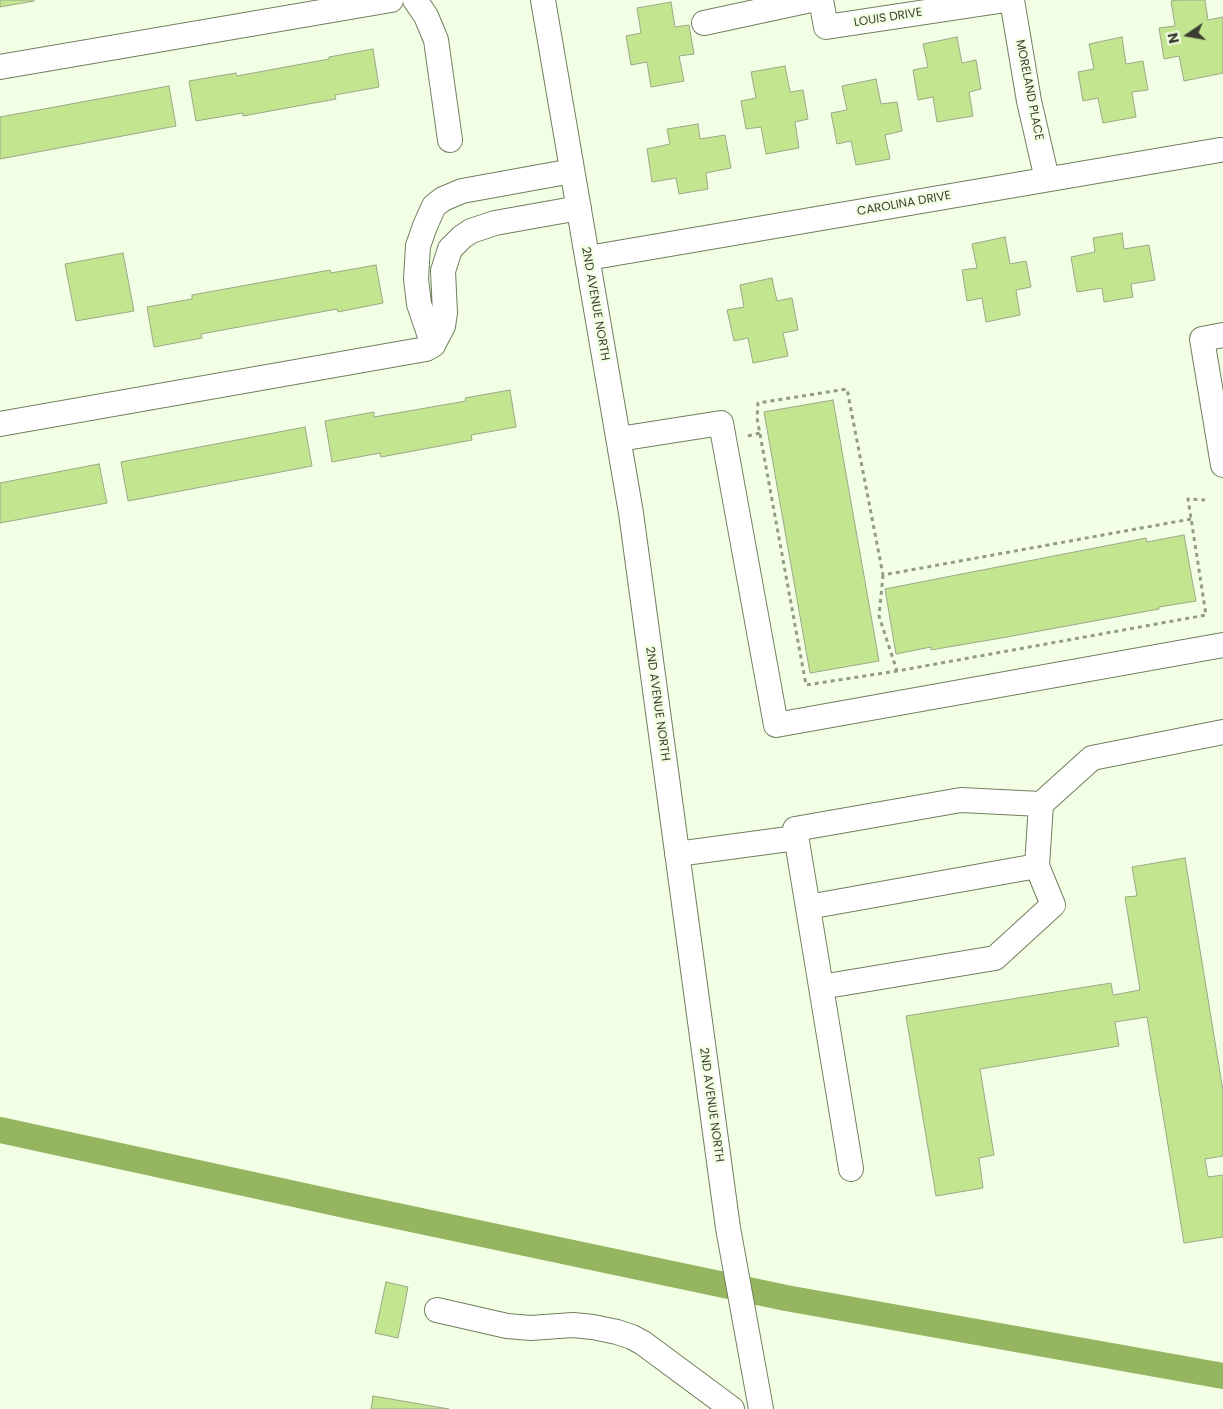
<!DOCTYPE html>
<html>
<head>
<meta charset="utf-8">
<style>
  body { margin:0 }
  #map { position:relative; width:1223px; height:1409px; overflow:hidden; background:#f3ffe4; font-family:Poppins,sans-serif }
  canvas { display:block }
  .north { position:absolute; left:1163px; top:10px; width:50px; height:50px; -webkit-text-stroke:4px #f3ffe4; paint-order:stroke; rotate:258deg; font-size:14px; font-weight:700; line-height:20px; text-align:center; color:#3a3f32 }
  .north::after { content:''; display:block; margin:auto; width:18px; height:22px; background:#3a3f32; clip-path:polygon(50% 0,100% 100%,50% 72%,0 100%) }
</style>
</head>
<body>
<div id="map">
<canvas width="1223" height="1409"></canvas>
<div class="north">N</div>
</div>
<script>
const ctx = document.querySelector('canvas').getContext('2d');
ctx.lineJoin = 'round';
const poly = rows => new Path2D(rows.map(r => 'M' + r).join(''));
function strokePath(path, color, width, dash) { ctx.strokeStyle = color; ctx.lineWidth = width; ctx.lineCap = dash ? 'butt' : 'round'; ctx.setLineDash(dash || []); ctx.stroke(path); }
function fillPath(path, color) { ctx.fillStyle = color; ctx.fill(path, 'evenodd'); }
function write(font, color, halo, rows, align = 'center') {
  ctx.font = font + ' Poppins,sans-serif'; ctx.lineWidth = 5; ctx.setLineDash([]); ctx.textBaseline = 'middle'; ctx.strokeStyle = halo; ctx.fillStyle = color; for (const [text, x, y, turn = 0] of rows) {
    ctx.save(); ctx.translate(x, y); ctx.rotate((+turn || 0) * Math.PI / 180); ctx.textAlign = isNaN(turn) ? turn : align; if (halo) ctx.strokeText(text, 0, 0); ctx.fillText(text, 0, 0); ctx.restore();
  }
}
strokePath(poly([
  [0,1130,345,1205,786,1298,1223,1376]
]), '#95b560', 26);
const building = poly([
  [0,0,34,0,34,1,0,7,0,0],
  [1177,0,1205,0,1208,20,1223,17,1223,73,1184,81,1179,56,1164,59,1159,28,1175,26,1171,1,1177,0],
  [671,2,675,27,689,25,694,54,679,56,684,81,651,87,647,62,631,65,626,36,641,33,637,8,671,2],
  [957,37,962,63,976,60,981,89,969,92,973,116,937,122,933,97,918,100,913,70,928,67,923,44,957,37],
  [1122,37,1126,64,1143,61,1148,90,1132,92,1136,117,1103,123,1098,98,1083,101,1078,72,1094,69,1089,44,1122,37],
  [373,49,379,87,335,95,336,99,243,116,243,113,196,121,189,81,236,73,237,76,329,59,329,57,373,49],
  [785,66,790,92,803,90,808,119,795,122,799,148,766,154,761,127,746,129,741,101,756,98,751,72,785,66],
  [876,79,881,104,897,102,902,131,885,135,890,159,856,165,851,141,837,144,831,113,847,110,842,86,876,79],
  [169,86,176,126,0,159,0,117,169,86],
  [698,124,700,139,725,135,731,168,706,173,708,189,679,194,676,178,652,182,647,149,670,144,667,129,698,124],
  [1122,233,1124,249,1149,245,1155,280,1131,284,1133,297,1104,302,1102,288,1077,292,1071,257,1095,252,1093,238,1122,233],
  [1005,237,1010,264,1026,261,1031,287,1016,290,1020,315,986,322,982,298,967,301,962,270,977,268,972,244,1005,237],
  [123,253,134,311,76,321,65,264,123,253],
  [376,265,383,303,338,312,337,309,201,334,202,338,154,347,147,307,192,299,192,295,330,270,331,273,376,265],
  [772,278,777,301,792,298,798,330,783,333,788,356,753,363,748,338,734,341,727,310,744,307,740,285,772,278],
  [510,390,516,427,471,435,472,440,381,457,380,453,332,462,325,421,374,412,374,417,466,401,465,398,510,390],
  [833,400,879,661,810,673,764,412,833,400],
  [305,427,312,466,128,501,121,462,305,427],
  [99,464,107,503,0,523,0,483,99,464],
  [1184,535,1196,601,1159,607,1159,609,1007,637,931,650,931,647,896,654,885,589,1146,538,1147,542,1184,535],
  [1185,858,1223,1091,1223,1156,1205,1159,1208,1177,1223,1175,1223,1237,1184,1243,1147,1017,1115,1022,1119,1046,980,1069,994,1155,979,1158,983,1188,936,1196,906,1016,1111,983,1113,995,1140,990,1125,897,1137,896,1132,867,1185,858],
  [386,1282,408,1287,398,1338,375,1333,386,1282],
  [373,1396,449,1409,371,1409,373,1396]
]);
fillPath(building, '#c3e58f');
strokePath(building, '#9ba889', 1);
const minor = poly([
  [415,0,426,16,436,40,450,140],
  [543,0,631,513,728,1228,761,1409],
  [821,0,826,27,1006,0],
  [1012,0,1029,101,1047,179],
  [704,23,811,0],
  [0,67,391,0],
  [572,171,462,191,443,199,434,206,425,226,418,246,416,279,419,304,433,345,443,326,445,313,443,271,450,249,462,237,471,231,495,223,579,208],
  [588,258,1220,150],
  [1223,335,1202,339,1223,465],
  [0,424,426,349,433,345],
  [619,439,721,423,776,725,1223,645],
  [677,854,796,838],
  [808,907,1037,866],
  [821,987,995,958,1053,905,1037,866,1041,804],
  [851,1169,795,829,961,800,1041,804,1092,758,1223,732],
  [437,1310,507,1326,531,1328,573,1325,593,1327,617,1332,632,1337,643,1343,732,1409]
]);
strokePath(minor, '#717e60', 26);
strokePath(poly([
  [748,436,760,433],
  [1191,519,883,575,847,389,758,403,757,418,806,685,897,671,1206,615,1188,499,1205,500],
  [883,575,879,616,897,671]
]), '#939b87', 3, [4, 4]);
strokePath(minor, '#fff', 24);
write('12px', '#3a3f32', '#f3ffe4', [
  ["LOUIS DRIVE",888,18,-9],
  ["MORELAND PLACE",1029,90,79],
  ["CAROLINA DRIVE",904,204,-10],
  ["2ND AVENUE NORTH",595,304,80],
  ["2ND AVENUE NORTH",657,704,82],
  ["2ND AVENUE NORTH",711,1105,82]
]);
</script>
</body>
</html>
